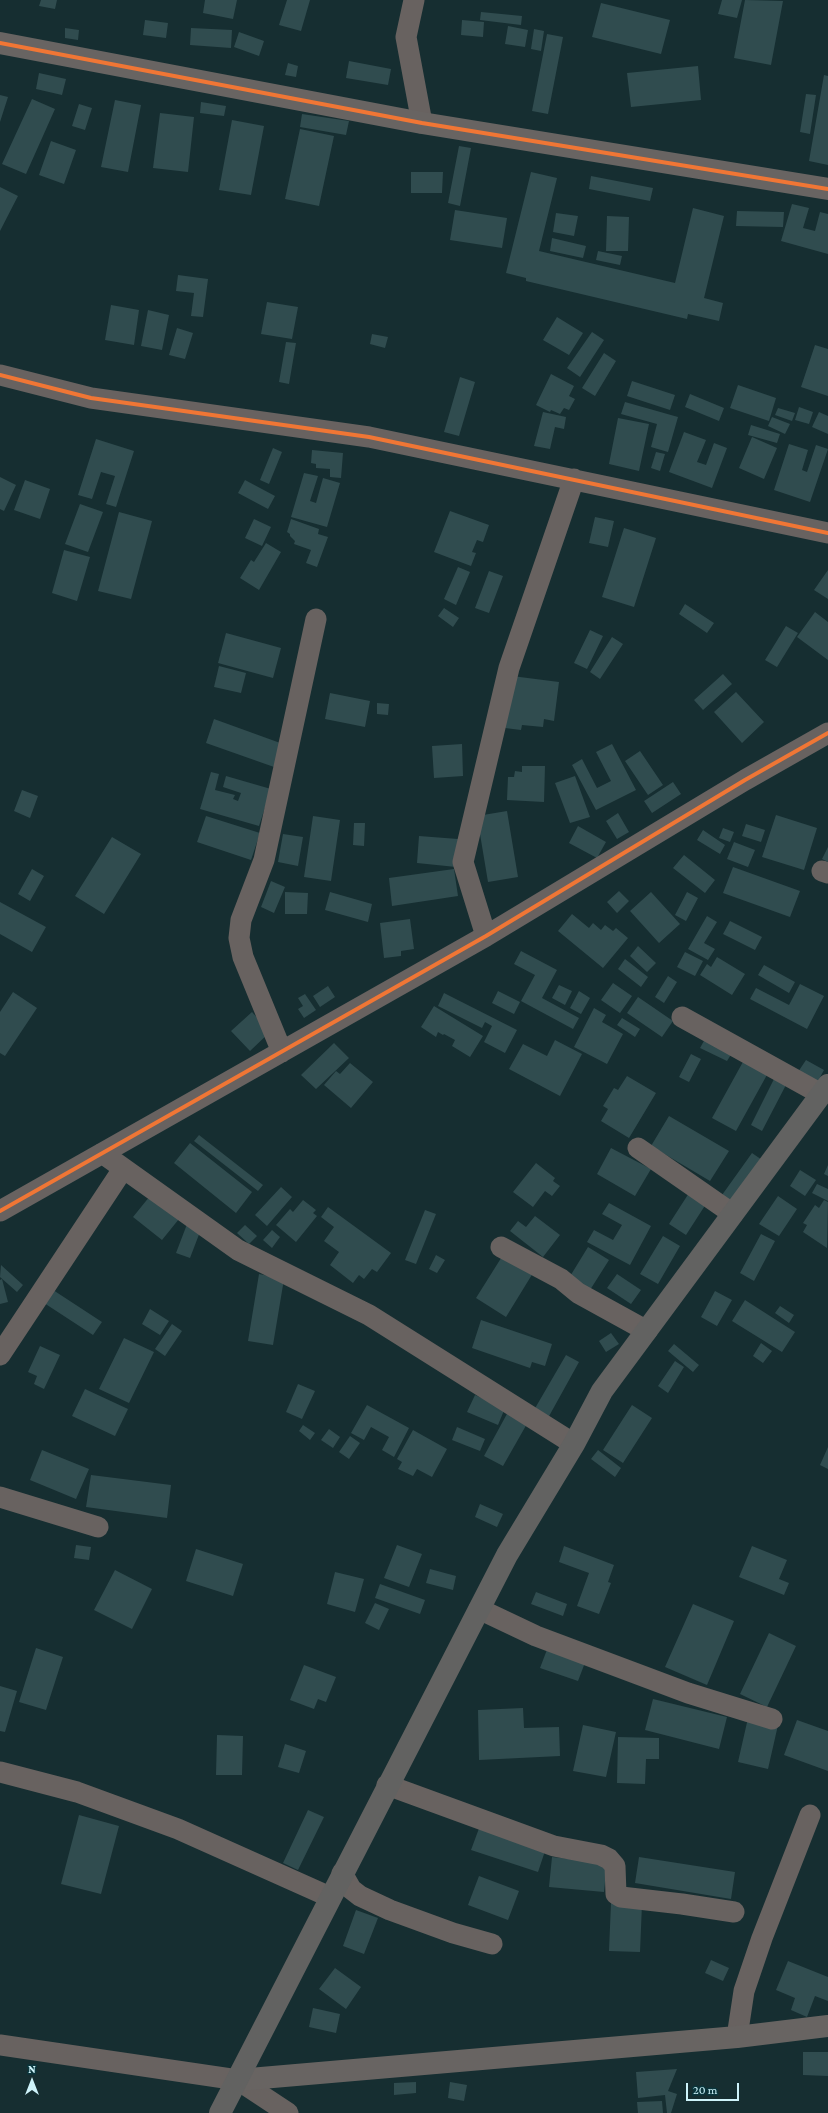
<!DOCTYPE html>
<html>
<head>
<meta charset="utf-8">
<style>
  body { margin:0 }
  #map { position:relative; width:828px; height:2113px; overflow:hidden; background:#162e31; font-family:"Crimson Pro",serif }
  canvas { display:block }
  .north { position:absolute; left:12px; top:2061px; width:40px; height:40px; -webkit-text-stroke:3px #0a363d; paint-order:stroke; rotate:0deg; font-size:11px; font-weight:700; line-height:16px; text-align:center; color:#cef3fa }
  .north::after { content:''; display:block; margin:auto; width:14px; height:18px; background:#cef3fa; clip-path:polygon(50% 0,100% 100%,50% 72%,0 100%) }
  .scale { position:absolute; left:686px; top:2083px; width:53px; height:18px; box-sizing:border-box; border:2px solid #cef3fa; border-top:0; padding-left:5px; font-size:12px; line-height:14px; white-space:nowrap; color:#cef3fa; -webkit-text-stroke:3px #0a363d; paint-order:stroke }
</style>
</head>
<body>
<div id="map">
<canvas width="828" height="2113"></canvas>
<div class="north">N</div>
<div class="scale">20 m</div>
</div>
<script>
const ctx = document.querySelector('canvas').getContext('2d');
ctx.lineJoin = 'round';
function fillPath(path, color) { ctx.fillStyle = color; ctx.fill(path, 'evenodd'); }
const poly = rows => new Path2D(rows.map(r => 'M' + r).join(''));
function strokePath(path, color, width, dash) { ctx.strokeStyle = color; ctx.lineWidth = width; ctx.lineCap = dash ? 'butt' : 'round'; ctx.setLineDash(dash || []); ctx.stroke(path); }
fillPath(poly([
  [41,0,57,0,55,9,39,6],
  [205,0,237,0,233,19,203,13],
  [287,0,310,0,301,31,279,25],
  [722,0,742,0,737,18,718,14],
  [745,0,783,1,771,65,734,58],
  [601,3,670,20,661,54,592,37],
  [481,12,522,16,521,25,480,20],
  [145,20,168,23,166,38,143,35],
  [462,20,484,22,483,37,461,35],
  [508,26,528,30,525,47,505,44],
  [65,28,79,30,78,40,65,38],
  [191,28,232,30,231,48,190,45],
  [534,29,544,31,541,51,531,49],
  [239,32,264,41,259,56,234,47],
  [547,34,563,37,548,114,532,111],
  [349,61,391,69,388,85,346,78],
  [288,63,298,66,296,77,285,75],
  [698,66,701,100,631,107,627,73],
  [39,73,66,79,62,95,36,89],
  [824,75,828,76,828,165,809,161],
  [806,94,816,95,810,134,800,132],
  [0,95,8,97,0,122],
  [32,99,55,109,26,174,2,164],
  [115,100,141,105,128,172,101,167],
  [201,102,226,106,224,116,200,113],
  [79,104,92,108,85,130,72,126],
  [160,113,194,117,188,172,153,168],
  [302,114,349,121,346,135,300,127],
  [232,120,264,126,251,195,219,190],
  [300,129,334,136,319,206,285,199],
  [51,141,76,150,64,184,39,175],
  [459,146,471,148,460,206,448,203],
  [411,172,443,172,442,193,411,193],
  [531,172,557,178,539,251,675,283,693,208,724,216,704,298,723,303,719,321,688,314,687,319,526,281,526,278,506,273],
  [591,176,653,188,650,201,589,189],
  [0,187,18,196,0,231],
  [792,204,809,208,803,228,815,231,820,212,828,214,828,254,781,241],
  [455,210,507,218,502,248,450,240],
  [737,211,784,212,783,227,736,226],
  [556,213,578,216,574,236,553,232],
  [607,216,629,217,628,251,606,251],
  [552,238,586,246,583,258,550,251],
  [598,251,622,256,620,265,596,260],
  [178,275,208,279,203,317,191,316,194,293,176,291],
  [267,302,298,307,292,339,261,334],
  [111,305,139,310,134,345,105,340],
  [148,310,169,315,162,350,141,346],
  [557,317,583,333,569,355,543,340],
  [177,328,193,333,185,359,169,355],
  [592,332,604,340,580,377,567,368],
  [372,334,388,337,385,348,370,344],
  [286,342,296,343,289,384,279,382],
  [815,345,828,349,828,396,801,387],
  [604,353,616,361,595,396,582,388],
  [551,374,574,386,569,396,575,399,569,410,564,408,560,414,551,410,550,412,536,405],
  [460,377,475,382,459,436,444,432],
  [632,381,675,395,670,410,627,396],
  [738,385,776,398,769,421,730,408],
  [690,394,724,408,719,421,685,407],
  [625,402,678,417,668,452,651,447,657,424,621,414],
  [799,407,813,412,809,424,795,420],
  [778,408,795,413,792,421,775,415],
  [543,412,566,417,564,429,555,427,550,449,534,446],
  [819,412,828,416,828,434,812,427],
  [772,417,790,424,785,434,768,426],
  [618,418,649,424,639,471,609,464],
  [751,425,780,434,777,443,748,435],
  [684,432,706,440,697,462,706,465,714,443,727,448,712,488,669,472],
  [752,437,777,448,764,479,739,468],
  [96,439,134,451,116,507,106,504,115,476,101,472,92,499,78,495],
  [789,444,808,450,802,470,807,472,816,445,828,449,810,502,774,490],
  [273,448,282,452,269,484,260,480],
  [312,450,343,453,341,478,330,477,330,469,316,468,316,464,311,463],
  [656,452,665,454,660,471,651,468],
  [304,473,318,476,310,501,316,503,323,478,340,483,327,527,291,517],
  [0,477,16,485,4,511,0,509],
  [25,480,50,489,40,519,14,510],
  [245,480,275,496,268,509,238,493],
  [80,504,103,512,88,552,65,544],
  [450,511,489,525,483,542,477,540,472,552,476,553,471,566,434,552],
  [119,512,152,521,131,599,98,591],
  [595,517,614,521,608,547,589,543],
  [254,519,271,527,262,546,245,538],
  [291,519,319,529,318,534,328,537,317,567,306,563,311,550,294,544,295,541,290,536,290,534,287,532],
  [624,528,656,538,634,607,602,597],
  [266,543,281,552,259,590,240,578,251,560,254,562],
  [64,550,90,557,77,601,52,593],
  [458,567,470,572,456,605,444,599],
  [828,570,828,599,814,590],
  [489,571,503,576,489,613,475,608],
  [685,604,714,623,707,633,679,614],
  [444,608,459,618,453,627,438,616],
  [815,612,828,622,828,660,797,637],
  [786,626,798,633,777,667,765,660],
  [590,630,603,636,587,669,574,663],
  [226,633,281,648,273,678,218,663],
  [612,637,623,644,600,679,590,672],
  [219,666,246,673,241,693,214,687],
  [723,674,732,684,703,710,694,700],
  [512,676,559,682,554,721,544,719,543,727,522,725,521,730,505,728],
  [736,692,764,722,742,743,714,712],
  [330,693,370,701,365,727,325,719],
  [377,703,389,704,388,715,377,714],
  [214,719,283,744,274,767,206,743],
  [462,744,463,776,434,778,432,746],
  [612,744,636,790,596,810,572,765,582,759,597,788,611,781,596,752],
  [640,751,663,785,648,795,625,761],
  [522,766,545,766,544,802,507,800,508,777,514,777,515,771,522,772],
  [211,772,219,774,215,790,235,795,233,799,238,801,241,793,223,787,226,776,271,789,259,826,200,809],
  [575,776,590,817,570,823,555,783],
  [673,782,681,794,652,813,644,801],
  [22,790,38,796,30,818,14,811],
  [507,811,518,877,488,882,477,816],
  [618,813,629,832,617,839,606,821],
  [776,815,817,828,804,870,762,857],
  [206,816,260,833,251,860,197,842],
  [313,816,340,820,331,881,304,877],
  [354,823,365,823,364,846,353,845],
  [746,824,765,830,761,842,742,836],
  [578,826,606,842,597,858,569,843],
  [723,828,734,832,730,842,719,838],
  [703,830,725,845,720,854,697,840],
  [283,834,303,837,298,866,278,862],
  [419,836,458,839,456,867,417,863],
  [112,837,141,854,104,914,75,896],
  [734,842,755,850,748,867,727,859],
  [828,847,828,862,822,859],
  [684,855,715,880,705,893,673,868],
  [733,867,800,891,790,917,723,893],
  [32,869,44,876,30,901,18,894],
  [454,869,458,896,392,906,389,878],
  [271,881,285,887,274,913,261,907],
  [619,891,629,901,617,913,607,902],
  [285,892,308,893,307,914,285,914],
  [330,892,372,904,368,922,325,910],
  [651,892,680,924,659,943,630,911],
  [687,892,698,898,686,921,675,915],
  [0,902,46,927,32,952,0,934],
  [572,914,589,928,593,923,601,930,605,925,613,931,616,928,628,938,603,968,558,931],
  [707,916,717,922,704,943,715,949,708,960,688,949],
  [410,919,414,949,401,951,401,956,384,958,380,923],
  [730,921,762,937,755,950,723,934],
  [638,946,656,963,647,972,630,956],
  [521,951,557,970,542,998,579,1018,573,1029,521,1001,535,975,514,964],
  [685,952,703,961,695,976,677,967],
  [717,957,745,974,732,995,700,975,707,964,711,967],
  [625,959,648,977,641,987,618,969],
  [764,965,795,982,789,993,758,975],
  [668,976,677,982,664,1003,655,997],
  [613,983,632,996,620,1013,601,1000],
  [800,984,824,996,807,1029,750,999,756,988,789,1005],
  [559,985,572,991,565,1005,552,998],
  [328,986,335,997,320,1007,313,996],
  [498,991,520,1002,514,1014,492,1003],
  [579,991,590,998,581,1014,570,1008],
  [13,992,37,1008,5,1056,0,1053,0,1012],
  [444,993,517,1030,505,1053,484,1042,492,1026,485,1022,482,1028,438,1006],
  [305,994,316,1010,304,1018,298,1009,303,1006,298,998],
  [638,997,673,1021,662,1037,627,1013],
  [434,1006,483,1036,470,1057,452,1046,455,1040,444,1034,443,1035,438,1032,436,1037,421,1027],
  [594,1008,606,1015,602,1022,623,1034,607,1064,574,1047],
  [252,1012,270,1032,250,1051,231,1031],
  [622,1018,640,1029,635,1037,617,1025],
  [705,1039,732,1053,727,1061,700,1048],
  [555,1040,582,1054,560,1096,509,1069,523,1044,547,1056],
  [334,1043,349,1058,316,1089,301,1075],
  [691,1054,701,1059,689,1082,679,1077],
  [744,1060,768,1073,736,1131,712,1118],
  [806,1060,824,1070,817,1083,798,1072],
  [350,1063,373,1082,351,1108,324,1085,336,1071,340,1074],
  [627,1076,656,1093,629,1138,601,1121,608,1109,603,1106,614,1088,618,1090],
  [775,1077,787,1083,762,1131,751,1125],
  [669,1116,729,1151,710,1181,651,1146],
  [199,1135,263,1185,258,1191,194,1141],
  [190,1143,252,1192,236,1213,174,1163],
  [611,1148,651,1169,635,1196,597,1174],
  [752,1153,765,1162,734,1204,722,1195],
  [536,1163,555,1178,553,1181,560,1186,552,1196,545,1191,533,1207,513,1192],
  [828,1165,828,1176,824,1174],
  [800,1170,816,1180,805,1196,790,1186],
  [817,1184,828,1189,828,1201,812,1193],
  [281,1187,292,1197,267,1226,255,1215],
  [689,1193,706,1204,686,1235,669,1224],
  [150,1196,179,1219,162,1240,133,1217],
  [778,1196,797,1209,779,1236,759,1224],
  [303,1200,316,1210,313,1213,317,1216,296,1242,276,1225,290,1209,293,1212],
  [824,1200,828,1202,827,1248,803,1232,807,1225,803,1223,815,1205,819,1208],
  [609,1203,651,1226,630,1265,587,1242,594,1230,613,1240,622,1225,602,1214],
  [328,1207,391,1253,377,1272,372,1269,364,1279,359,1275,353,1283,330,1265,339,1252,324,1241,334,1227,321,1217],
  [425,1210,436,1214,416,1264,405,1260],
  [535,1216,560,1235,543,1257,510,1231,518,1221,526,1227],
  [189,1219,203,1224,190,1258,176,1253],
  [245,1225,257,1236,249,1244,237,1233],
  [272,1230,280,1237,272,1248,263,1240],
  [761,1234,775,1241,754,1281,740,1273],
  [663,1236,680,1246,658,1284,640,1274],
  [588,1247,609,1260,590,1290,569,1278],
  [436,1255,445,1260,437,1273,429,1269],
  [503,1255,533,1273,506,1317,476,1298],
  [1,1265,23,1285,17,1292,0,1277],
  [259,1274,284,1279,273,1345,248,1341],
  [617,1274,641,1290,631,1304,607,1288],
  [2,1279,8,1302,0,1304,0,1280],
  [50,1288,102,1322,93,1335,41,1301],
  [715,1291,732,1300,717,1326,701,1317],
  [745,1300,795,1332,782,1352,732,1321],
  [780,1306,794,1315,789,1323,775,1313],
  [150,1309,169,1321,160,1335,142,1324],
  [481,1320,552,1344,545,1366,532,1362,530,1368,472,1348],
  [172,1324,182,1331,165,1356,155,1349],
  [611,1333,619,1344,606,1352,599,1341],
  [124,1338,154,1352,129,1403,99,1389],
  [761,1343,772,1351,763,1363,753,1356],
  [674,1344,699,1365,693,1372,668,1351],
  [40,1346,60,1355,44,1389,34,1384,37,1376,28,1372],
  [566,1355,579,1362,548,1418,534,1410],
  [675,1361,684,1367,668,1393,658,1386],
  [298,1384,315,1391,302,1419,286,1412],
  [85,1389,128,1409,115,1436,72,1416],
  [475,1395,505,1408,498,1425,467,1412],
  [367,1405,409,1428,394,1457,382,1450,389,1437,371,1427,364,1440,351,1433],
  [632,1405,652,1418,623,1463,603,1450],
  [508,1412,528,1422,503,1466,484,1456],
  [303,1425,315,1433,310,1440,299,1431],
  [457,1427,485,1439,480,1451,452,1440],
  [329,1429,340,1437,333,1448,321,1440],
  [413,1430,447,1449,432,1477,417,1469,413,1476,398,1469,402,1462,397,1459],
  [350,1436,360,1443,349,1459,339,1452],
  [828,1447,828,1469,820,1465],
  [42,1450,89,1469,76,1499,30,1480],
  [598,1450,621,1468,615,1477,591,1459],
  [91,1475,171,1485,167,1518,86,1507],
  [480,1504,503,1514,497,1527,475,1517],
  [76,1545,91,1547,89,1560,74,1558],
  [397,1545,422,1554,409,1587,384,1578],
  [564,1546,614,1565,608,1582,611,1583,599,1614,577,1606,589,1573,559,1562],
  [752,1546,787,1560,779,1579,789,1583,784,1595,739,1577],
  [196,1549,243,1564,233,1596,186,1581],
  [430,1569,456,1576,453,1590,426,1583],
  [115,1570,152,1589,132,1629,94,1610],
  [335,1572,364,1579,355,1612,327,1604],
  [380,1584,425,1600,420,1614,375,1598],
  [536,1592,567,1604,563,1616,531,1604],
  [375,1603,389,1609,379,1630,365,1623],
  [693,1604,734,1621,707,1685,665,1667],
  [769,1633,796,1646,767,1707,740,1694],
  [548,1647,586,1660,578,1681,540,1668],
  [36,1648,63,1657,46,1710,19,1702],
  [304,1665,336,1677,326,1702,318,1699,314,1709,290,1700],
  [0,1686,17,1691,5,1732,0,1731],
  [653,1699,727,1717,719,1749,645,1730],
  [523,1708,524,1728,559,1727,560,1756,479,1760,478,1710],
  [748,1718,778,1725,768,1769,738,1762],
  [797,1720,828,1731,828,1771,784,1755],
  [583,1725,616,1732,606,1777,573,1771],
  [217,1735,243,1736,242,1775,216,1775],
  [618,1737,659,1738,659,1759,646,1759,645,1784,617,1783],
  [285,1744,306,1751,299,1773,278,1767],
  [308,1810,324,1817,298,1870,283,1863],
  [79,1815,119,1826,101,1894,61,1884],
  [481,1823,547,1845,538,1872,471,1850],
  [552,1857,607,1863,604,1892,549,1887],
  [639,1857,735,1872,731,1899,635,1883],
  [479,1876,519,1891,508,1920,468,1905],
  [611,1903,642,1904,640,1952,609,1951],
  [356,1910,378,1918,364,1954,343,1946],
  [711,1960,729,1968,723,1981,705,1973],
  [788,1961,828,1977,828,2001,815,1996,807,2017,791,2010,795,1998,776,1990],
  [335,1968,361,1987,346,2009,319,1989],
  [313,2008,340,2014,336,2033,309,2027],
  [803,2052,828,2052,828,2076,803,2075],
  [677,2069,668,2091,677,2094,671,2113,667,2113,665,2095,638,2098,636,2072],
  [416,2082,416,2093,394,2095,394,2083],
  [450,2082,467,2085,464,2101,448,2098],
  [662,2101,663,2113,638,2113,637,2102]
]), '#304c4f');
strokePath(poly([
  [414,0,406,37,422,123],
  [0,375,91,398,369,437,828,533],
  [822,871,828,873],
  [486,936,463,862,509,668,574,479],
  [682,1017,821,1094],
  [282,1052,243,957,239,938,241,920,264,860,316,619],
  [638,1148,733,1214],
  [102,1153,238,1250,369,1315,574,1444],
  [0,1211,486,936,745,780,828,733],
  [501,1247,561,1279,578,1293,647,1331],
  [0,1355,123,1169],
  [0,1497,98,1527],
  [479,1609,536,1636,688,1693,772,1719],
  [0,1772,77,1792,178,1829,330,1897],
  [387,1785,554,1846,601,1855,609,1859,615,1866,616,1894,621,1897,682,1904,734,1912],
  [342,1873,351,1889,360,1896,390,1910,453,1933,492,1944],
  [737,2037,744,1991,762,1938,810,1815],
  [0,2045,238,2080,288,2113]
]), '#686260', 21);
strokePath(poly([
  [0,43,422,123,828,189],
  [238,2080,737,2037,828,2026]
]), '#686462', 22);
strokePath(poly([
  [220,2113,507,1555,574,1444,602,1391,828,1085]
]), '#626261', 22);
strokePath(poly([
  [0,43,422,123,828,189],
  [0,375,91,398,369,437,828,533],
  [0,1211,486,936,745,780,828,733]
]), '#f07635', 4);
</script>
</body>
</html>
